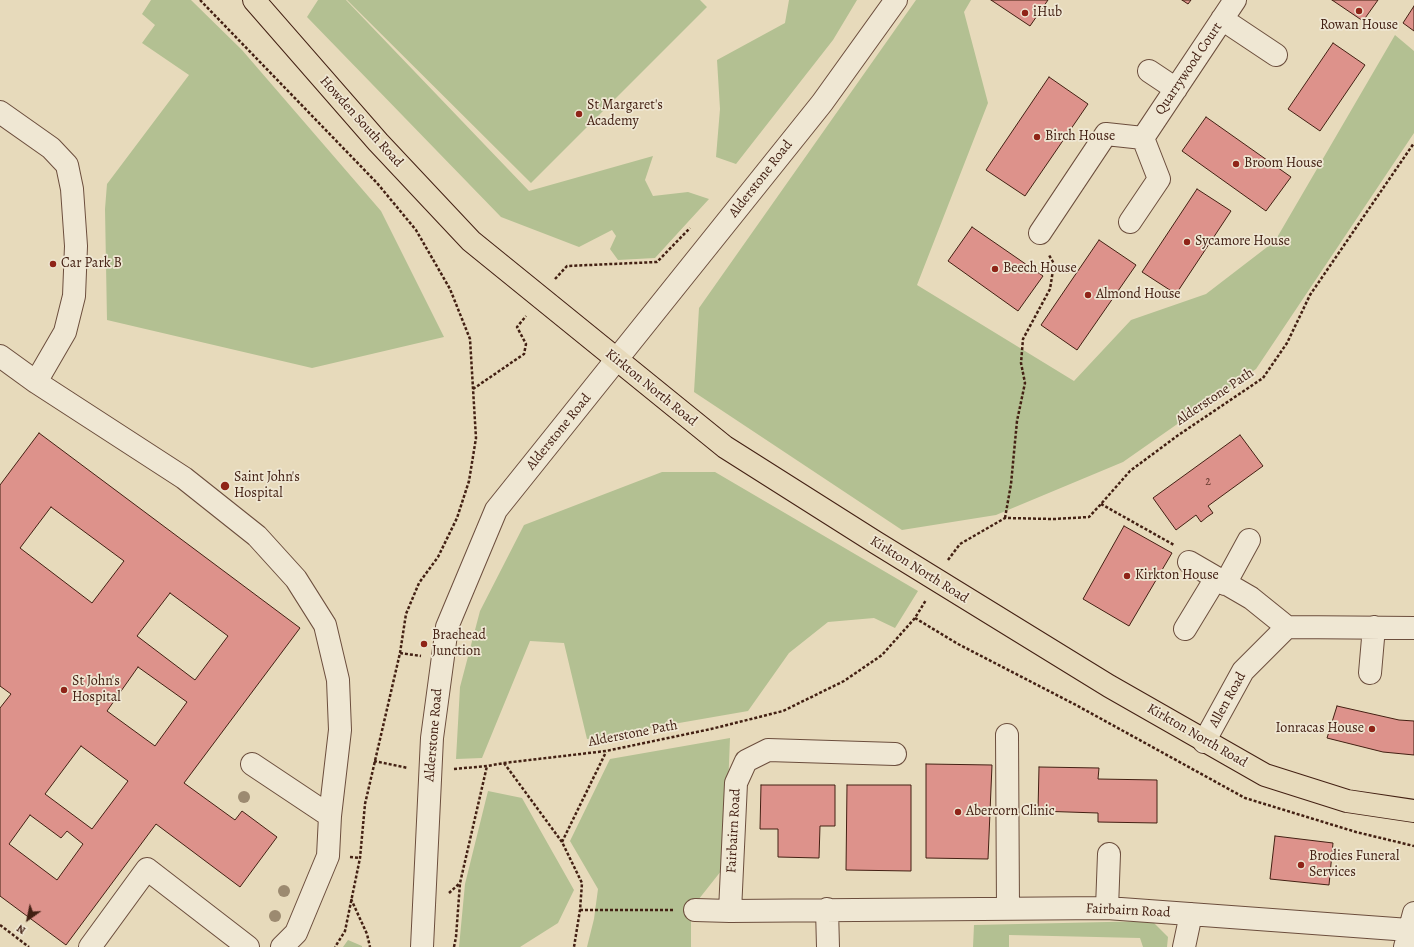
<!DOCTYPE html>
<html>
<head>
<meta charset="utf-8">
<style>
  body { margin:0 }
  #map { position:relative; width:1414px; height:947px; overflow:hidden; background:#e7dabb; font-family:Alegreya,serif }
  canvas { display:block }
  .north { position:absolute; left:8px; top:899px; width:40px; height:40px; -webkit-text-stroke:3px #efe7d3; paint-order:stroke; rotate:213deg; font-size:11px; font-weight:700; line-height:16px; text-align:center; color:#432013 }
  .north::after { content:''; display:block; margin:auto; width:14px; height:18px; background:#432013; clip-path:polygon(50% 0,100% 100%,50% 72%,0 100%) }
</style>
</head>
<body>
<div id="map">
<canvas width="1414" height="947"></canvas>
<div class="north">N</div>
</div>
<script>
const ctx = document.querySelector('canvas').getContext('2d');
ctx.lineJoin = 'round';
function fillPath(path, color) { ctx.fillStyle = color; ctx.fill(path, 'evenodd'); }
const poly = rows => new Path2D(rows.map(r => 'M' + r).join(''));
function strokePath(path, color, width, dash) { ctx.strokeStyle = color; ctx.lineWidth = width; ctx.lineCap = dash ? 'butt' : 'round'; ctx.setLineDash(dash || []); ctx.stroke(path); }
function write(font, color, halo, rows, align = 'center') {
  ctx.font = font + ' Alegreya,serif'; ctx.lineWidth = 3.5; ctx.setLineDash([]); ctx.textBaseline = 'middle'; ctx.strokeStyle = halo; ctx.fillStyle = color; for (const [text, x, y, turn = 0] of rows) {
    ctx.save(); ctx.translate(x, y); ctx.rotate((+turn || 0) * Math.PI / 180); ctx.textAlign = isNaN(turn) ? turn : align; if (halo) ctx.strokeText(text, 0, 0); ctx.fillText(text, 0, 0); ctx.restore();
  }
}
fillPath(poly([
  [151,0,191,0,242,50,381,211,444,337,312,368,107,320,105,209,107,184,189,75,142,43,155,25,142,14],
  [318,0,346,0,529,191,653,156,645,180,653,196,688,192,709,199,655,258,618,260,610,249,616,236,612,230,579,247,501,217,307,17],
  [347,0,700,0,707,7,531,183],
  [789,0,857,0,833,40,736,164,716,157,720,109,717,60,785,23],
  [916,0,971,0,964,12,988,103,917,285,1074,381,1131,320,1206,294,1275,241,1395,35,1414,51,1414,133,1256,369,1123,462,996,515,902,530,694,392,699,308],
  [662,472,715,472,918,591,895,628,874,618,828,622,789,653,748,711,587,739,564,643,530,641,482,758,456,759,460,687,480,611,524,525],
  [730,738,725,866,691,909,691,947,587,947,594,919,598,889,570,841,610,759],
  [488,791,522,798,574,890,558,923,520,947,459,947,465,884],
  [1152,921,1168,937,1167,947,1143,947,1140,938,1009,935,1009,947,973,947,974,925],
  [348,940,362,946,362,947,343,947]
]), '#b3c092');
const building = poly([
  [991,0,1048,0,1030,26,991,0],
  [1182,0,1191,0,1188,4,1182,0],
  [1332,0,1378,0,1363,21,1332,0],
  [1414,6,1414,31,1403,23,1414,6],
  [1333,43,1365,65,1320,131,1288,109,1333,43],
  [1049,77,1088,104,1025,196,986,170,1049,77],
  [1206,117,1291,177,1266,211,1182,151,1206,117],
  [1197,189,1231,211,1176,294,1142,272,1197,189],
  [972,227,1043,276,1018,311,948,261,972,227],
  [1099,240,1136,265,1077,350,1041,325,1099,240],
  [39,433,300,628,184,783,235,820,242,811,277,837,240,887,156,824,66,945,0,896,0,708,11,694,0,686,0,485,39,433],
  [51,507,124,561,92,603,20,548,51,507],
  [170,593,228,636,195,680,137,636,170,593],
  [138,667,187,702,155,746,107,711,138,667],
  [81,746,128,781,92,829,45,794,81,746],
  [30,815,61,838,67,831,83,844,57,880,9,844,30,815],
  [1240,435,1263,466,1208,506,1213,513,1207,517,1201,522,1196,515,1176,530,1153,498,1240,435],
  [1124,526,1172,553,1129,626,1083,599,1124,526],
  [1337,706,1399,720,1414,721,1414,755,1383,752,1327,738,1337,706],
  [926,764,992,765,988,859,926,858,926,764],
  [1039,767,1099,768,1098,779,1157,780,1157,823,1098,822,1098,813,1038,811,1039,767],
  [761,785,835,785,835,826,820,826,819,858,778,857,778,829,760,829,761,785],
  [847,785,911,785,911,871,846,870,847,785],
  [1275,836,1333,843,1329,885,1270,879,1275,836]
]);
fillPath(building, '#dd928b');
strokePath(building, '#432013', 1);
const minor = poly([
  [1222,19,1276,55],
  [1149,71,1176,89],
  [0,112,51,148,67,165,72,189,76,246,74,296,65,332,36,382],
  [1143,138,1235,0],
  [1040,233,1106,134,1143,138,1159,179,1130,222],
  [0,356,36,382,184,478,257,536,296,579,325,625,338,680,340,730,330,816,328,856,296,933,282,947],
  [1189,562,1251,598,1287,627,1414,628],
  [1225,584,1249,540],
  [1185,629,1216,578],
  [1370,673,1374,627],
  [1007,735,1008,908],
  [1204,742,1243,671,1287,627],
  [252,764,330,816],
  [1107,908,1109,854],
  [827,909,828,947],
  [695,910,730,911,1107,908,1409,930],
  [730,911,736,783,746,761,768,750,895,754],
  [90,947,147,869,248,947],
  [422,947,432,738,447,627,496,510,822,103,896,0],
  [1184,947,1191,914],
  [1405,947,1414,913]
]);
const major = poly([
  [254,0,378,142,471,241,725,447,875,542,1109,686,1265,775,1347,801,1414,811]
]);
strokePath(minor, '#6c4e3d', 24);
strokePath(major, '#432013', 24);
strokePath(poly([
  [200,0,377,183,416,230,450,289,470,339,476,438,469,481,457,518,438,557,419,583,406,614,400,653,365,804,360,858,345,931,335,947],
  [555,279,567,266,657,262,690,228],
  [473,389,524,354,526,344,517,327,526,316],
  [1101,504,1174,545],
  [1005,518,1011,484,1017,421,1025,383,1021,363,1023,339,1050,289,1054,264,1049,255],
  [948,560,960,544,1005,518,1054,519,1089,517,1101,504,1130,471,1177,436,1263,378,1287,343,1310,295,1414,143],
  [915,618,958,644,1076,705,1245,798,1356,832,1414,846],
  [400,653,421,656],
  [374,761,408,768],
  [504,763,562,842,582,883,580,910,574,947],
  [454,769,487,766,504,763,606,751,711,729,783,711,844,681,882,655,915,618,926,600],
  [562,842,606,752],
  [350,857,360,858],
  [449,893,460,883],
  [351,899,367,934,370,947],
  [580,910,673,910],
  [0,925,29,947],
  [454,947,456,937,460,883,487,766]
]), '#432013', 2.5, [3, 2]);
strokePath(minor, '#efe7d3', 22);
strokePath(major, '#e7dabb', 22);
ctx.fillStyle = '#9c8a70';
for (const [x, y] of [
  [244,797],
  [284,891],
  [275,916]
]) { ctx.beginPath(); ctx.arc(x, y, 6, 0, 2 * Math.PI); ctx.fill(); }
for (const [x, y, r, color] of [
  [1359,11,4,"#8f2418"],
  [1025,13,4,"#8f2418"],
  [579,114,4,"#8f2418"],
  [1037,137,4,"#8f2418"],
  [1236,164,4,"#8f2418"],
  [1187,242,4,"#8f2418"],
  [53,264,4,"#8f2418"],
  [995,269,4,"#8f2418"],
  [1088,295,4,"#8f2418"],
  [225,486,5,"#8f2418"],
  [1127,576,4,"#8f2418"],
  [424,644,4,"#8f2418"],
  [64,690,4,"#8f2418"],
  [1372,729,4,"#8f2418"],
  [958,812,4,"#8f2418"],
  [1301,865,4,"#8f2418"]
]) { const dot = new Path2D(); dot.arc(x, y, r, 0, 2 * Math.PI); ctx.fillStyle = color; ctx.fill(dot); strokePath(dot, '#efe7d3', 1.5); }
write('12px', '#6a3c31', null, [
  ["2",1208,482]
]);
write('14px', '#432013', '#efe7d3', [
  ["iHub",1033,13],
  ["Rowan House",1359,26,"center"],
  ["St Margaret's",587,106],
  ["Academy",587,122],
  ["Birch House",1045,137],
  ["Broom House",1244,164],
  ["Sycamore House",1195,242],
  ["Car Park B",61,264],
  ["Beech House",1003,269],
  ["Almond House",1096,295],
  ["Saint John's",234,478],
  ["Hospital",234,494],
  ["Kirkton House",1135,576],
  ["Braehead",432,636],
  ["Junction",432,652],
  ["St John's",72,682],
  ["Hospital",72,698],
  ["Ionracas House",1364,729,"right"],
  ["Abercorn Clinic",966,812],
  ["Brodies Funeral",1309,857],
  ["Services",1309,873]
], 'left');
write('14px', '#432013', '#efe7d3', [
  ["Quarrywood Court",1189,69,-56],
  ["Howden South Road",361,122,48],
  ["Alderstone Road",761,179,-52],
  ["Kirkton North Road",651,388,39],
  ["Alderstone Path",1215,397,-34],
  ["Alderstone Road",559,432,-51],
  ["Kirkton North Road",919,570,32],
  ["Allen Road",1228,700,-61],
  ["Alderstone Path",633,734,-11],
  ["Alderstone Road",434,735,-85],
  ["Kirkton North Road",1197,736,30],
  ["Fairbairn Road",734,831,-87],
  ["Fairbairn Road",1128,911,3]
]);
</script>
</body>
</html>
